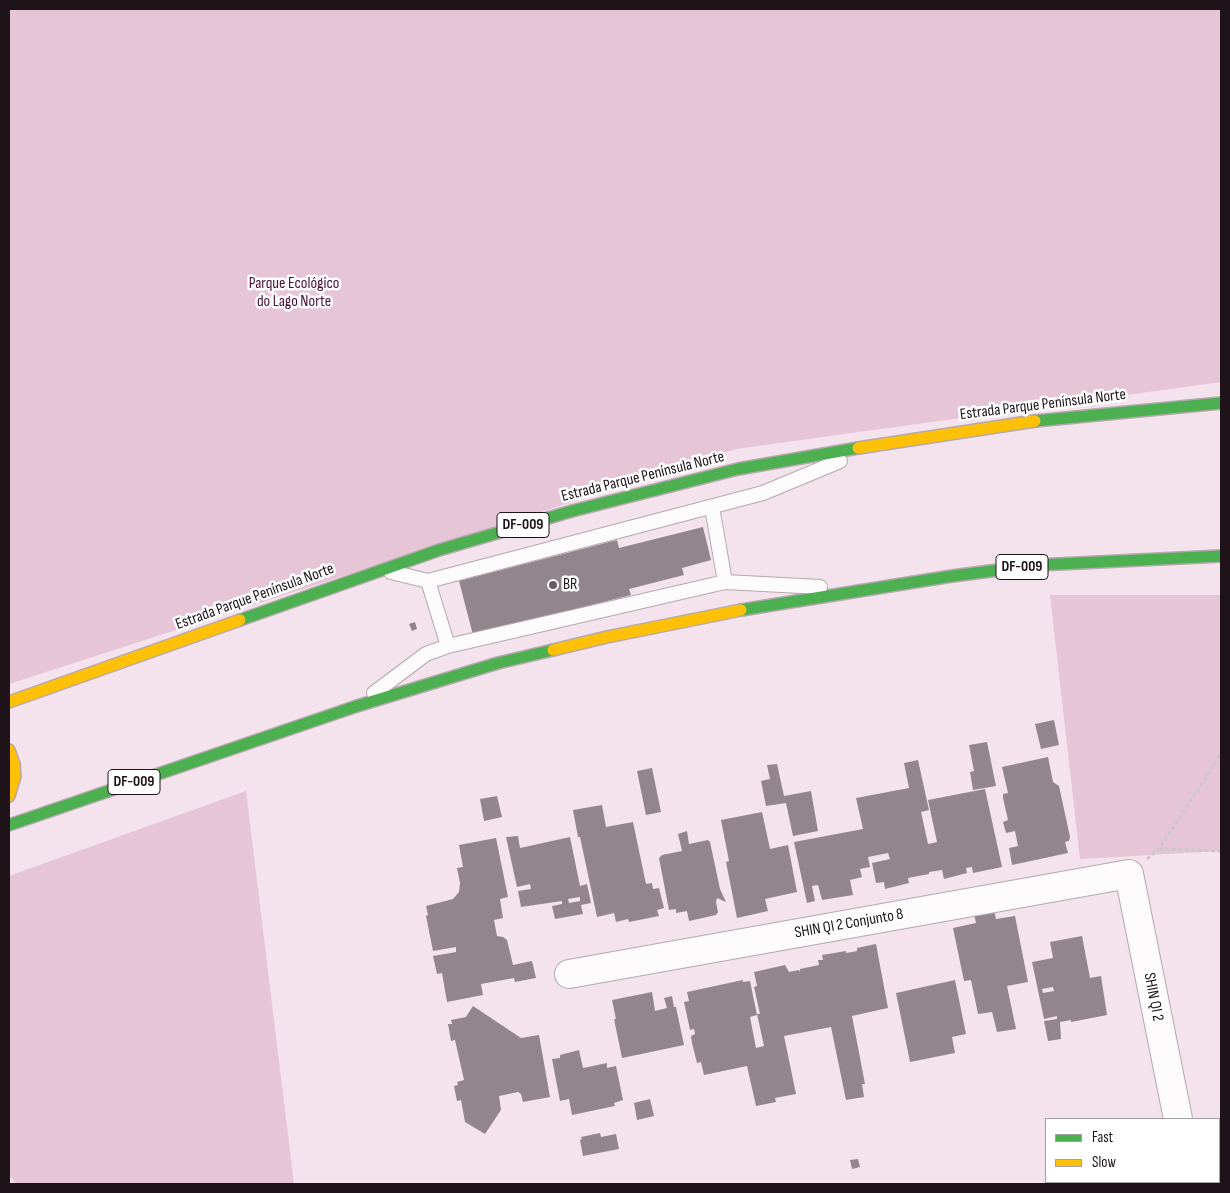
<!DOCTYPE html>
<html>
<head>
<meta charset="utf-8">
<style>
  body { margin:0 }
  #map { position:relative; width:1230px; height:1193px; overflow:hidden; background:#f4e3ec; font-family:"Sofia Sans Condensed",sans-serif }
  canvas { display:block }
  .frame { position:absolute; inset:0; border:10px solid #1d1318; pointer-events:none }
  .legend { position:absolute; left:1045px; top:1118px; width:175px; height:65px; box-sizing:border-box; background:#fff; border:1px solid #a5a1a3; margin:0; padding:6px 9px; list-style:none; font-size:15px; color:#1d1318 }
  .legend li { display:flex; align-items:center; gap:10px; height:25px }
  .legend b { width:25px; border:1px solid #a5a1a3 }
</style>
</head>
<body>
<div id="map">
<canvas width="1230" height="1193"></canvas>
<div class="frame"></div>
<ul class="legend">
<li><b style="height:6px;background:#4caf50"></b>Fast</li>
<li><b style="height:6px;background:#ffc107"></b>Slow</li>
</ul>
</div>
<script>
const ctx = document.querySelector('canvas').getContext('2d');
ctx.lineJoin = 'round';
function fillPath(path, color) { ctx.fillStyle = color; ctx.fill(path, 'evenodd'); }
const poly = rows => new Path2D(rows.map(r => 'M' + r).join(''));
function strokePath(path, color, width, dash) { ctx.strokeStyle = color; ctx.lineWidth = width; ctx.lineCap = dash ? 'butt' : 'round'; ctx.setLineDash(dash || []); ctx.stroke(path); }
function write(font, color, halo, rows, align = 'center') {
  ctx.font = font + ' "Sofia Sans Condensed",sans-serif'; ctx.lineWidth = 5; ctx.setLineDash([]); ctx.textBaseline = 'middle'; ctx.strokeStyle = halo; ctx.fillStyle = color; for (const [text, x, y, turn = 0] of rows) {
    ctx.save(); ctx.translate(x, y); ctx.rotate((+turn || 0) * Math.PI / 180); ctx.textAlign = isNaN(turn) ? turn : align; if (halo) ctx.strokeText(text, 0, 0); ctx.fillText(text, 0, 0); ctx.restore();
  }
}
fillPath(poly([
  [9,9,1221,9,1221,382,736,449,9,684],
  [1050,595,1221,595,1221,851,1080,859],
  [246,791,294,1184,16,1184,9,1175,9,876]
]), '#e5c5d6');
fillPath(poly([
  [703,527,711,560,682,568,684,575,629,589,631,595,473,635,459,581,617,540,619,548],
  [415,622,417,629,412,631,409,624],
  [1054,720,1059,745,1041,749,1035,724],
  [987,742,996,786,973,790,970,772,974,771,969,745],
  [1048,757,1053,782,1059,786,1070,837,1069,841,1065,842,1068,853,1012,865,1009,848,1018,846,1015,831,1006,833,1003,822,1008,820,1003,798,1003,794,1008,793,1002,767],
  [918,760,929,810,921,812,928,844,937,842,928,800,985,789,1002,867,973,873,972,867,966,868,967,873,944,879,942,870,929,872,929,874,908,878,909,883,885,889,884,882,876,883,872,863,890,859,888,853,868,857,870,867,860,869,862,877,850,880,853,895,822,900,818,885,812,886,815,901,807,903,794,842,863,829,856,798,909,788,904,763],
  [777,764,784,796,811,791,818,831,793,836,786,803,766,806,761,781,770,779,767,765],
  [652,768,661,812,646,815,637,771],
  [497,796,502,817,484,821,480,799],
  [602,805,606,827,633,822,646,884,652,883,653,889,659,888,664,908,657,910,659,916,629,922,628,919,616,922,614,913,597,917,580,837,578,837,573,810],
  [762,812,770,849,788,845,797,892,765,899,768,911,737,918,726,862,729,861,721,820],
  [687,831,689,844,708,840,710,842,720,889,726,902,717,898,716,902,718,912,716,915,689,921,687,911,676,913,676,909,669,910,659,858,662,855,682,851,678,834],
  [518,836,520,848,570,837,580,886,587,884,591,903,581,905,583,914,555,919,552,906,562,904,562,901,521,907,518,891,531,889,530,884,517,887,506,837],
  [580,897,580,901,569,903,568,899],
  [496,838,508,897,500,899,503,918,494,920,497,936,503,937,507,940,513,965,532,961,536,978,515,982,514,978,481,984,483,995,447,1002,442,973,437,974,433,956,456,952,456,947,433,951,426,916,428,915,426,906,453,899,459,892,460,883,457,868,463,867,459,845],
  [994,910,996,919,1015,916,1028,982,1007,986,1016,1029,997,1032,992,1012,978,1014,971,980,964,981,953,928,976,923,974,914],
  [1082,936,1090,978,1101,976,1107,1015,1071,1022,1071,1020,1060,1022,1061,1039,1048,1041,1044,1021,1057,1019,1057,1016,1044,1019,1032,962,1053,958,1050,942],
  [1053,987,1054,991,1043,993,1042,989],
  [876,944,888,1008,852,1016,865,1084,862,1084,864,1097,846,1100,831,1027,784,1036,796,1094,775,1098,776,1102,756,1106,747,1066,704,1075,701,1062,697,1063,692,1043,691,1036,695,1034,694,1029,690,1030,684,1002,689,1001,687,992,743,980,743,982,750,981,757,1015,750,1017,756,1048,764,1046,757,1014,760,1014,754,987,757,986,754,972,785,965,789,972,799,970,800,972,800,969,819,965,818,960,823,960,822,955,846,951,846,953,852,952,857,951,857,948],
  [955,980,966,1034,952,1037,955,1053,910,1062,896,993],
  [652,992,655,1011,667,1008,664,998,672,996,674,1007,676,1007,684,1045,622,1058,614,1019,616,1019,612,1000],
  [473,1006,521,1038,539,1035,550,1097,523,1102,521,1094,518,1092,499,1096,501,1110,485,1134,465,1122,461,1100,457,1101,454,1086,458,1085,457,1082,464,1080,455,1040,451,1041,448,1024,452,1024,451,1020,466,1017],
  [579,1050,583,1068,607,1063,607,1068,616,1066,623,1100,614,1103,615,1106,572,1115,569,1099,560,1101,552,1059,560,1058,560,1055],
  [650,1099,654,1116,637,1120,634,1103],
  [600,1133,601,1137,616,1134,619,1149,583,1156,580,1140,582,1139,581,1137],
  [858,1159,860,1167,852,1169,850,1160]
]), '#92868c');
const lane = poly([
  [712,507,725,582],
  [391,572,428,581,763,493,840,461],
  [428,581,448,646],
  [374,693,426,654,448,646,725,582,820,587]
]);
const street = poly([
  [569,974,1129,874,1178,1119],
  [1190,1182,1190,1184]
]);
const fast = poly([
  [1035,421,1221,403],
  [741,610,952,576,1038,565,1221,556],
  [240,620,439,550,572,511,738,469,858,448],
  [9,825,357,706,498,663,553,650]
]);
const slow = poly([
  [858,448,1035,421],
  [553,650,607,637,741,610],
  [9,702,240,620],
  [9,750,14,764,15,776,9,796]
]);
strokePath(lane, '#b5a8af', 16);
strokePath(street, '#b5a8af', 30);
strokePath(fast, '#b5a8af', 14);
strokePath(slow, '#b5a8af', 14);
strokePath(poly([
  [1159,849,1221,851],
  [1147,859,1159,849,1221,754]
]), '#cdc7ca', 3, [4, 2.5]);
strokePath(lane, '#fdfbfc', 14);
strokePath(street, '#fdfbfc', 28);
strokePath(fast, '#4caf50', 11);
strokePath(slow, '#ffc107', 11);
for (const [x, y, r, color] of [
  [553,585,5,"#685c62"]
]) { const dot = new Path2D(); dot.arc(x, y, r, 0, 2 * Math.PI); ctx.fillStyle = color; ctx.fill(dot); strokePath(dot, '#fff', 2); }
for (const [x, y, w] of [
  [523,525,52],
  [1022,567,52],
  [134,782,52]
]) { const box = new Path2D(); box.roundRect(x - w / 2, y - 12.5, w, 25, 4); ctx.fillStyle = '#fff'; ctx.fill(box); strokePath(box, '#1d1318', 1); }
write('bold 15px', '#1d1318', null, [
  ["DF-009",523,525],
  ["DF-009",1022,567],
  ["DF-009",134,782]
]);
write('16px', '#4a0d35', '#fff', [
  ["Parque Ecológico",294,284],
  ["do Lago Norte",294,302]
]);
write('16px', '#1d1318', '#fff', [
  ["Estrada Parque Península Norte",1043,405,-7],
  ["Estrada Parque Península Norte",643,477,-14],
  ["Estrada Parque Península Norte",255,597,-20],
  ["SHIN QI 2 Conjunto 8",849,924,-10],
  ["SHIN QI 2",1153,997,79]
]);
write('16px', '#1d1318', '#fff', [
  ["BR",563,585]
], 'left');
</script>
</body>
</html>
